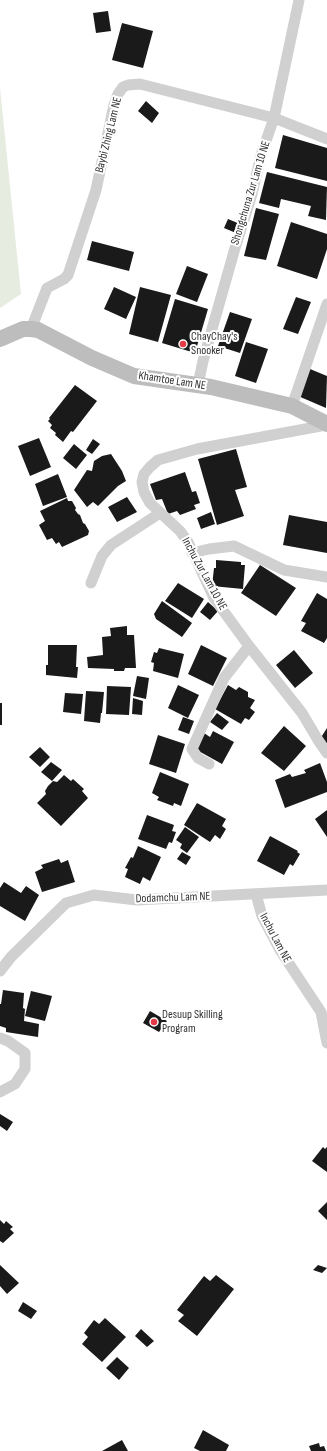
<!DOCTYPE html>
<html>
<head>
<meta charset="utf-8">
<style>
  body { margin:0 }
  canvas { display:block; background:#fff }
</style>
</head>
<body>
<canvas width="327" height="1451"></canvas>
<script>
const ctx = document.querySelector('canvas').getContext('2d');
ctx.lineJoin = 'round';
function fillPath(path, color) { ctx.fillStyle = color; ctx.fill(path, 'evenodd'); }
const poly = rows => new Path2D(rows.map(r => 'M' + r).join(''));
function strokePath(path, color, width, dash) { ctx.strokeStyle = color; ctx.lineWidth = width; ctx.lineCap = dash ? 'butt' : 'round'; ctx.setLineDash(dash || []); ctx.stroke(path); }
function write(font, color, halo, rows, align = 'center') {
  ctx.font = font + ' "Sofia Sans Condensed",sans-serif'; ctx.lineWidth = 4; ctx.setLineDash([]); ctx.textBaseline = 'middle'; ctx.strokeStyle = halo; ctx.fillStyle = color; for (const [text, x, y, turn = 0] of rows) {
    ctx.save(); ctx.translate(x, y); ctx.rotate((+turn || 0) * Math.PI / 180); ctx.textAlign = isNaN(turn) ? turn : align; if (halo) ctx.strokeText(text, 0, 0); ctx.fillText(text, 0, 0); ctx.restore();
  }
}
fillPath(poly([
  [0,88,21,294,0,308]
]), '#e6ecdf');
fillPath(poly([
  [108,11,111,31,96,33,93,13],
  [122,23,153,31,143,68,112,60],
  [146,101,159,113,152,123,138,111],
  [283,135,327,148,327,181,275,168],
  [267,172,327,187,326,220,308,216,311,206,281,199,279,208,259,203],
  [256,208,279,214,266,260,244,256],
  [228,219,240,224,236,233,224,228],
  [291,222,327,234,327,249,317,279,277,266],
  [92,241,134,252,129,271,87,260],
  [187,266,208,274,197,302,176,294],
  [114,287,136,297,126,319,104,309],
  [140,287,171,295,158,342,129,334],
  [296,297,311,302,298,334,283,329],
  [175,299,208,309,195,353,162,343],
  [230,312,252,319,240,353,218,346],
  [246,342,268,349,256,383,235,376],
  [310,369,327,376,326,408,298,396],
  [75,385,97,401,73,432,71,431,63,442,55,435,56,433,50,428,52,425,48,421,50,419,49,418],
  [39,438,51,467,30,476,18,446],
  [93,439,100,444,92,454,86,450],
  [74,444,87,455,76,469,63,458],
  [236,449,247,487,235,490,244,516,217,525,198,459],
  [111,454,122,471,126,481,118,486,98,506,93,502,87,507,74,490,87,470,92,471,94,461,102,456],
  [185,472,192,492,196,491,200,503,194,505,196,509,180,515,177,511,168,514,162,499,156,500,150,484],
  [58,474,67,497,43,506,35,484],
  [127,497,137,512,117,522,108,507],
  [67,498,68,501,72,501,76,508,75,510,78,514,80,515,83,523,85,524,89,531,88,535,62,547,59,542,56,544,52,538,47,540,39,525,45,521,40,511],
  [211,512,215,524,201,529,197,518],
  [289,515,327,522,327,553,283,545],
  [216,560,241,562,241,565,245,565,243,589,212,586,214,568,216,568],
  [260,565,296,588,276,616,241,593],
  [178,583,204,599,192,618,165,601],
  [317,593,327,599,327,638,324,643,301,631,306,623,301,621],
  [162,601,192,623,182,637,156,619,154,614],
  [208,602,218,611,210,620,200,612],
  [127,626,127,635,134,635,136,668,125,668,124,671,114,671,114,669,88,668,87,657,103,655,102,637,111,636,110,628],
  [48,645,77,645,76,667,78,667,77,678,46,675,46,665,48,665],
  [201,645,227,658,213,686,188,674],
  [159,648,184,654,178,678,153,671,154,663,151,662,154,652,157,653],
  [294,650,313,673,295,688,276,665],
  [137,676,149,678,146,699,133,696],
  [178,685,199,695,188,718,168,708],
  [228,685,236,690,239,687,248,692,248,697,255,700,250,708,255,712,249,720,245,718,241,724,215,709],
  [107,686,131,687,129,715,106,714],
  [86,691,104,692,102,713,101,713,100,723,84,721],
  [65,693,83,694,81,714,63,712],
  [133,698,143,701,142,715,132,714],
  [0,703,2,703,2,725,0,725],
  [217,713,229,722,222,730,210,722],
  [183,717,194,721,189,734,178,730],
  [284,726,306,746,284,771,261,753],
  [327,728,327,744,320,739],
  [213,731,234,742,222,764,195,749,204,733,210,737],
  [158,735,185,744,176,773,149,764],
  [40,747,50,757,40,767,29,757],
  [51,762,62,770,52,781,41,772],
  [320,763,327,782,327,792,285,808,275,780,290,774,292,777,306,773,304,770],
  [160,772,189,784,181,806,174,803,173,806,157,800,159,797,152,793],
  [64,775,71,781,73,779,84,789,82,791,88,798,61,826,37,803,46,794,45,791,48,786,53,781,57,782],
  [197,803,226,819,222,826,226,829,220,839,215,835,210,842,184,825],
  [327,810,327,837,315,819],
  [147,815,174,825,172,831,176,832,172,843,169,842,166,849,138,839],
  [185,827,199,837,187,853,180,848,182,844,176,840],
  [270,836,298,851,297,852,300,854,293,866,290,864,284,875,257,861],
  [138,846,161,857,150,881,143,877,140,884,125,877,128,869,125,868,131,857,133,858],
  [182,852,191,857,186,865,177,859],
  [59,859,61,863,68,860,75,882,42,892,35,872,43,868,41,865],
  [4,882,21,893,26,886,39,895,25,921,0,906,0,888],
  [3,990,24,993,23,1008,25,1009,24,1021,39,1024,38,1037,6,1032,6,1028,0,1026,0,1004,1,1004],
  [31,991,52,996,45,1021,25,1016],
  [150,1011,167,1021,159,1032,143,1023],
  [0,1114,13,1122,7,1131,0,1126],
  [323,1147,325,1149,327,1147,327,1172,312,1161],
  [327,1202,327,1220,318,1211],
  [0,1220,4,1224,6,1221,13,1227,10,1229,14,1233,3,1243,0,1241],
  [0,1265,19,1283,7,1294,0,1286],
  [318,1265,327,1268,322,1273,313,1270],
  [216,1275,234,1289,197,1336,178,1321,184,1315,177,1310,204,1276,210,1281],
  [23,1302,37,1311,31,1319,18,1311],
  [105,1318,126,1337,102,1362,82,1344,88,1337,84,1333,94,1320,99,1324],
  [141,1329,154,1341,147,1347,135,1336],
  [117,1357,129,1368,119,1380,106,1368],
  [203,1430,229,1445,226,1451,200,1451,194,1448],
  [122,1440,128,1451,102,1451],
  [319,1443,320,1447,324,1446,326,1451,311,1451,309,1446]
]), '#1a1a1a');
strokePath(poly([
  [31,329,47,288,64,279,68,275,96,190,114,105,118,94,123,87,128,85,140,84,274,118,327,139],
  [199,386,199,380,203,361,235,248,252,194,261,155,274,118,299,0],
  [292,406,327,304],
  [327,425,197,449,158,460,150,467,144,474,142,482,144,492,150,503,180,531,188,542,214,598,249,646,302,713,318,740,327,753],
  [192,553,209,549,234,546,284,570,327,577],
  [91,583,102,556,111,545,160,513],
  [209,764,198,758,192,749,224,678,249,646],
  [256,894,262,916,280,950,321,1012,327,1043],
  [0,971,11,957,66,903,94,895,137,900,327,890],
  [0,1038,8,1041,25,1053,25,1069,15,1084,0,1092]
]), '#d0d0d0', 11);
strokePath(poly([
  [0,339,23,329,31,329,38,330,92,358,134,376,211,387,292,406,327,424]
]), '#bdbdbd', 16);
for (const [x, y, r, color] of [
  [183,344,4,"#e63946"],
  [154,1022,4,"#e63946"]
]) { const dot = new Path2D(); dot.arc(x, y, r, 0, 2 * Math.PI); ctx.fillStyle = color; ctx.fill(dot); strokePath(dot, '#fff', 1.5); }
write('12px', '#333', '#fff', [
  ["Baybi Zhing Lam NE",109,135,-76],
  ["Shongchuna Zur Lam 10 NE",251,193,-73],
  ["Khamtoe Lam NE",172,381,9],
  ["Inchu Zur Lam 10 NE",204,574,61],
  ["Dodamchu Lam NE",173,898,-2],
  ["Inchu Lam NE",275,938,62]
]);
write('12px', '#333', '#fff', [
  ["ChayChay's",191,337],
  ["Snooker",191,351],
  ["Desuup Skilling",162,1015],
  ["Program",162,1029]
], 'left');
</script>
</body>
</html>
